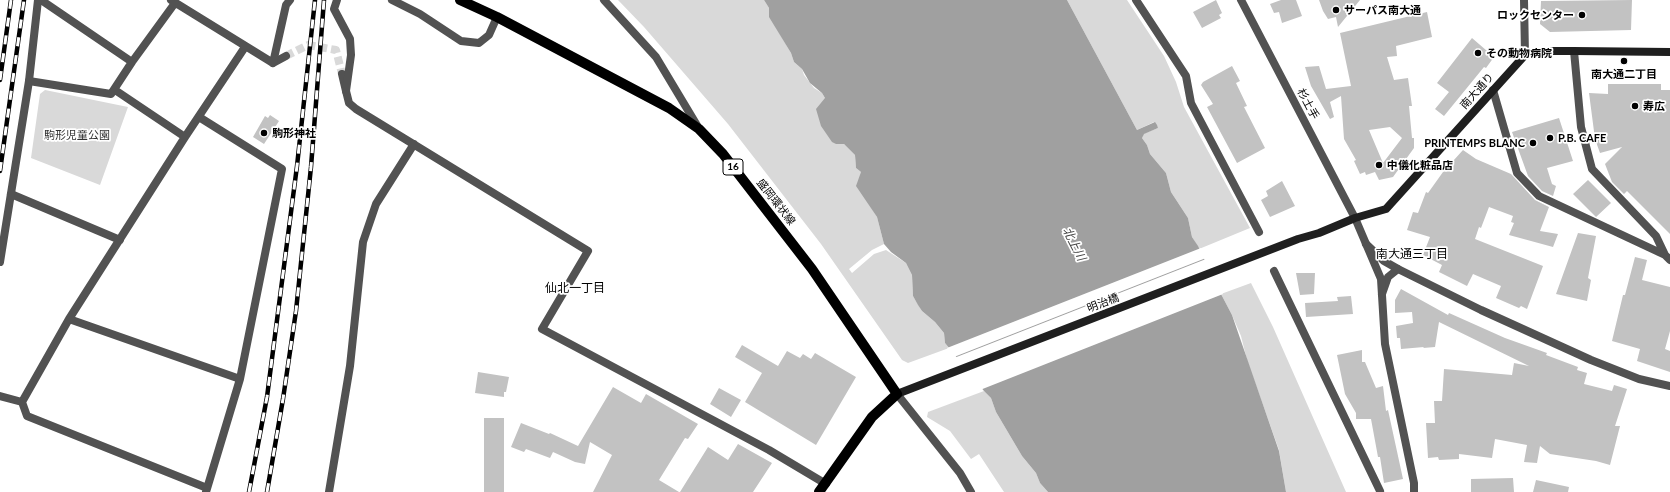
<!DOCTYPE html>
<html>
<head>
<meta charset="utf-8">
<style>
  body { margin:0 }
  canvas { display:block; background:#fff }
</style>
</head>
<body>
<canvas width="1670" height="492"></canvas>
<script>
const ctx = document.querySelector('canvas').getContext('2d');
ctx.lineJoin = 'round';
function fillPath(path, color) { ctx.fillStyle = color; ctx.fill(path, 'evenodd'); }
const poly = rows => new Path2D(rows.map(r => 'M' + r).join(''));
function strokePath(path, color, width, dash) { ctx.strokeStyle = color; ctx.lineWidth = width; ctx.lineCap = dash ? 'butt' : 'round'; ctx.setLineDash(dash || []); ctx.stroke(path); }
function write(font, color, halo, rows, align = 'center') {
  ctx.font = font + ' Lato,"Noto Sans JP",sans-serif'; ctx.lineWidth = 3.5; ctx.setLineDash([]); ctx.textBaseline = 'middle'; ctx.strokeStyle = halo; ctx.fillStyle = color; for (const [text, x, y, turn = 0] of rows) {
    ctx.save(); ctx.translate(x, y); ctx.rotate((+turn || 0) * Math.PI / 180); ctx.textAlign = isNaN(turn) ? turn : align; if (halo) ctx.strokeText(text, 0, 0); ctx.fillText(text, 0, 0); ctx.restore();
  }
}
fillPath(poly([
  [618,0,764,0,769,8,770,17,791,53,794,62,802,69,804,75,814,88,822,93,825,98,836,144,844,144,855,155,856,168,861,172,860,179,869,204,877,217,884,244,872,250,849,269,852,273,874,254,886,250,906,263,912,275,913,296,922,311,935,322,944,333,945,343,949,348,908,363,902,360,821,244,728,124,644,27],
  [1067,0,1127,0,1164,56,1176,82,1184,107,1250,228,1199,249,1192,237,1188,218,1171,192,1166,173,1150,154,1147,145,1142,138,1143,134,1158,128,1154,122,1137,130],
  [45,90,128,107,100,185,31,158,40,94],
  [1251,283,1273,327,1346,492,1286,492,1279,450,1247,360,1241,336,1232,315,1221,294],
  [984,391,991,398,996,412,1022,456,1036,473,1040,483,1048,492,1004,492,979,454,971,459,950,431,927,417,928,412]
]), '#d9d9d9');
fillPath(poly([
  [764,0,1067,0,1137,130,1155,122,1157,125,1158,128,1144,134,1142,138,1147,145,1150,154,1166,173,1171,192,1188,218,1192,237,1198,246,1221,294,1232,315,1279,451,1286,492,1048,492,1040,483,1036,473,1022,456,996,412,991,398,984,391,945,343,944,333,935,322,922,311,918,305,913,296,912,275,906,263,891,252,884,244,877,217,856,186,861,172,856,168,855,155,844,144,836,144,832,142,821,126,816,109,825,98,822,93,810,83,802,69,794,62,791,53,769,17,769,8]
]), '#a0a0a0');
fillPath(poly([
  [1201,248,1206,258,954,357,947,348],
  [1206,259,1223,294,980,390,954,358]
]), '#fff');
fillPath(poly([
  [1216,0,1222,13,1219,15,1221,18,1202,28,1193,12],
  [1281,0,1296,0,1302,16,1282,23,1279,12,1274,13,1270,4],
  [1319,0,1360,0,1338,27,1336,17,1328,19,1323,11],
  [1632,0,1631,30,1550,32,1540,24,1541,1],
  [1427,12,1432,37,1396,46,1397,56,1387,57,1394,80,1408,78,1412,106,1409,106,1412,138,1414,138,1414,148,1393,177,1379,180,1375,172,1366,175,1365,172,1360,174,1354,161,1356,160,1344,139,1341,96,1330,102,1334,117,1330,119,1311,86,1305,67,1319,66,1326,89,1351,86,1340,33],
  [1390,127,1402,138,1383,163,1369,130],
  [1472,38,1494,57,1486,68,1484,67,1444,116,1435,109,1449,92,1437,83],
  [1232,66,1240,81,1236,83,1247,106,1244,107,1265,148,1237,163,1207,107,1213,104,1201,85,1203,82],
  [1608,84,1661,84,1661,90,1670,90,1670,234,1627,191,1624,194,1612,182,1605,164,1622,147,1600,153,1595,139,1589,93,1608,94],
  [270,115,279,121,264,144,253,137,265,116,268,118],
  [1559,118,1573,161,1547,168,1552,184,1556,186,1553,196,1542,191,1528,176,1512,132],
  [1463,150,1476,159,1511,174,1535,200,1549,207,1540,231,1558,234,1553,247,1509,235,1514,223,1511,222,1513,216,1489,207,1481,228,1479,227,1475,239,1543,266,1527,309,1521,306,1519,308,1496,298,1501,286,1473,274,1467,286,1439,272,1442,265,1423,255,1430,237,1407,230,1413,212,1418,213,1426,192,1428,193,1443,172],
  [1588,180,1611,203,1596,217,1573,194],
  [1282,181,1295,206,1270,217,1261,200,1268,196,1266,191],
  [1578,233,1596,236,1588,278,1591,280,1587,301,1556,294],
  [1635,257,1647,260,1642,280,1670,287,1670,331,1665,349,1670,351,1670,372,1637,361,1640,349,1612,341,1623,295,1625,295],
  [1296,273,1315,273,1314,294,1300,295],
  [1401,289,1448,315,1449,313,1505,338,1547,353,1546,355,1578,367,1577,370,1587,373,1584,384,1612,391,1614,385,1627,389,1615,426,1620,426,1610,465,1596,461,1550,454,1540,446,1537,463,1524,462,1527,445,1495,439,1492,458,1459,454,1459,459,1439,460,1438,457,1428,458,1426,423,1435,423,1434,401,1442,401,1444,369,1512,375,1514,363,1529,366,1439,322,1435,347,1423,348,1424,347,1401,349,1400,338,1397,338,1396,326,1413,323,1412,312,1395,313,1395,300],
  [1351,296,1353,314,1306,317,1305,303,1338,301,1337,297],
  [742,345,778,366,787,351,800,358,803,354,811,359,815,353,856,377,816,445,745,402,762,373,735,357],
  [1362,350,1362,362,1365,362,1376,388,1383,386,1386,411,1388,410,1403,479,1384,483,1380,457,1378,457,1371,419,1356,419,1356,413,1345,394,1337,355],
  [478,372,509,377,506,392,504,392,504,397,475,393],
  [613,387,641,403,646,394,698,424,688,439,685,438,659,480,679,492,593,492,612,455,590,442,585,464,575,462,553,452,550,458,526,449,524,452,511,447,521,423,549,434,550,433,578,446],
  [719,388,741,400,731,417,710,404],
  [484,418,504,418,504,492,484,492],
  [738,444,772,463,753,492,680,492,708,447,728,460],
  [1513,478,1514,492,1471,492,1471,479],
  [1536,480,1569,487,1568,492,1533,492]
]), '#c2c2c2');
strokePath(poly([
  [286,56,308,45,336,50,342,74]
]), '#d9d9d9', 8, [8, 4]);
strokePath(poly([
  [1136,0,1186,76,1191,103,1259,232],
  [273,63,286,56],
  [342,74,346,91],
  [1274,271,1380,491]
]), '#525252', 8);
strokePath(poly([
  [41,0,132,62],
  [171,0,273,63,286,5,290,0],
  [337,0,334,9,350,39,351,55,346,91,349,103,356,109,588,251,542,329,769,450,826,484],
  [392,0,420,14,461,41,479,43,489,35,497,17],
  [604,0,656,57,698,127],
  [1574,51,1581,127,1592,169,1656,236,1665,255,1670,260],
  [29,81,111,94,132,62,175,3],
  [115,90,185,137],
  [1493,90,1517,173,1539,196,1665,255],
  [199,117,282,169,240,379,206,492],
  [11,194,120,240],
  [1366,244,1384,261,1398,269,1388,277,1382,294],
  [69,319,240,379],
  [897,394,960,473,971,492],
  [0,396,22,402,69,319,185,137,245,47],
  [22,402,27,416,207,488],
  [329,492,350,366,363,242,376,204,414,144]
]), '#525252', 8);
strokePath(poly([
  [1241,0,1355,218,1381,279,1385,344,1414,483,1414,492],
  [1524,0,1525,55],
  [0,262,29,81,38,0],
  [1398,269,1481,310,1591,360,1639,379,1670,386]
]), '#525252', 8);
strokePath(poly([
  [897,394,1298,239,1319,233,1355,218,1386,209,1525,55,1546,51,1574,51,1670,52]
]), '#1f1f1f', 8);
strokePath(poly([
  [460,0,497,17,669,108,699,129,723,154,812,269,897,394,872,417,819,492]
]), '#000', 10);
const rail = poly([
  [0,80,11,0],
  [0,171,24,0],
  [249,492,267,397,297,166,315,0],
  [267,492,283,399,296,311,311,167,324,0]
]);
strokePath(rail, '#000', 4.5);
strokePath(rail, '#fff', 3, [9]);
for (const [x, y, r, color] of [
  [1336,10,4,"#000"],
  [1582,15,4,"#000"],
  [1478,53,4,"#000"],
  [1624,61,4,"#000"],
  [1635,106,4,"#000"],
  [264,133,4,"#000"],
  [1550,138,4,"#000"],
  [1533,143,4,"#000"],
  [1379,165,4,"#000"]
]) { const dot = new Path2D(); dot.arc(x, y, r, 0, 2 * Math.PI); ctx.fillStyle = color; ctx.fill(dot); strokePath(dot, '#fff', 1.5); }
for (const [x, y, w] of [
  [733,167,20]
]) { const box = new Path2D(); box.roundRect(x - w / 2, y - 8, w, 16, 3); ctx.fillStyle = '#fff'; ctx.fill(box); strokePath(box, '#000', 1); }
write('bold 10px', '#000', null, [
  ["16",733,167]
]);
write('bold 11px', '#000', '#fff', [
  ["サーパス南大通",1344,10],
  ["ロックセンター",1574,15,"right"],
  ["その動物病院",1486,53],
  ["南大通二丁目",1624,74,"center"],
  ["寿広",1643,106],
  ["駒形神社",272,133],
  ["P.B. CAFE",1558,138],
  ["PRINTEMPS BLANC",1525,143,"right"],
  ["中儀化粧品店",1387,165]
], 'left');
write('11px', '#000', '#fff', [
  ["南大通り",1477,91,-48],
  ["杉土手",1308,104,62],
  ["盛岡環状線",776,202,52],
  ["明治橋",1103,303,-21]
]);
write('11px', '#303030', '#fff', [
  ["駒形児童公園",77,135]
]);
write('italic 12px', '#414141', '#fff', [
  ["北上川",1074,244,63]
]);
write('12px', '#000', '#fff', [
  ["南大通三丁目",1412,254],
  ["仙北一丁目",575,288]
]);
</script>
</body>
</html>
